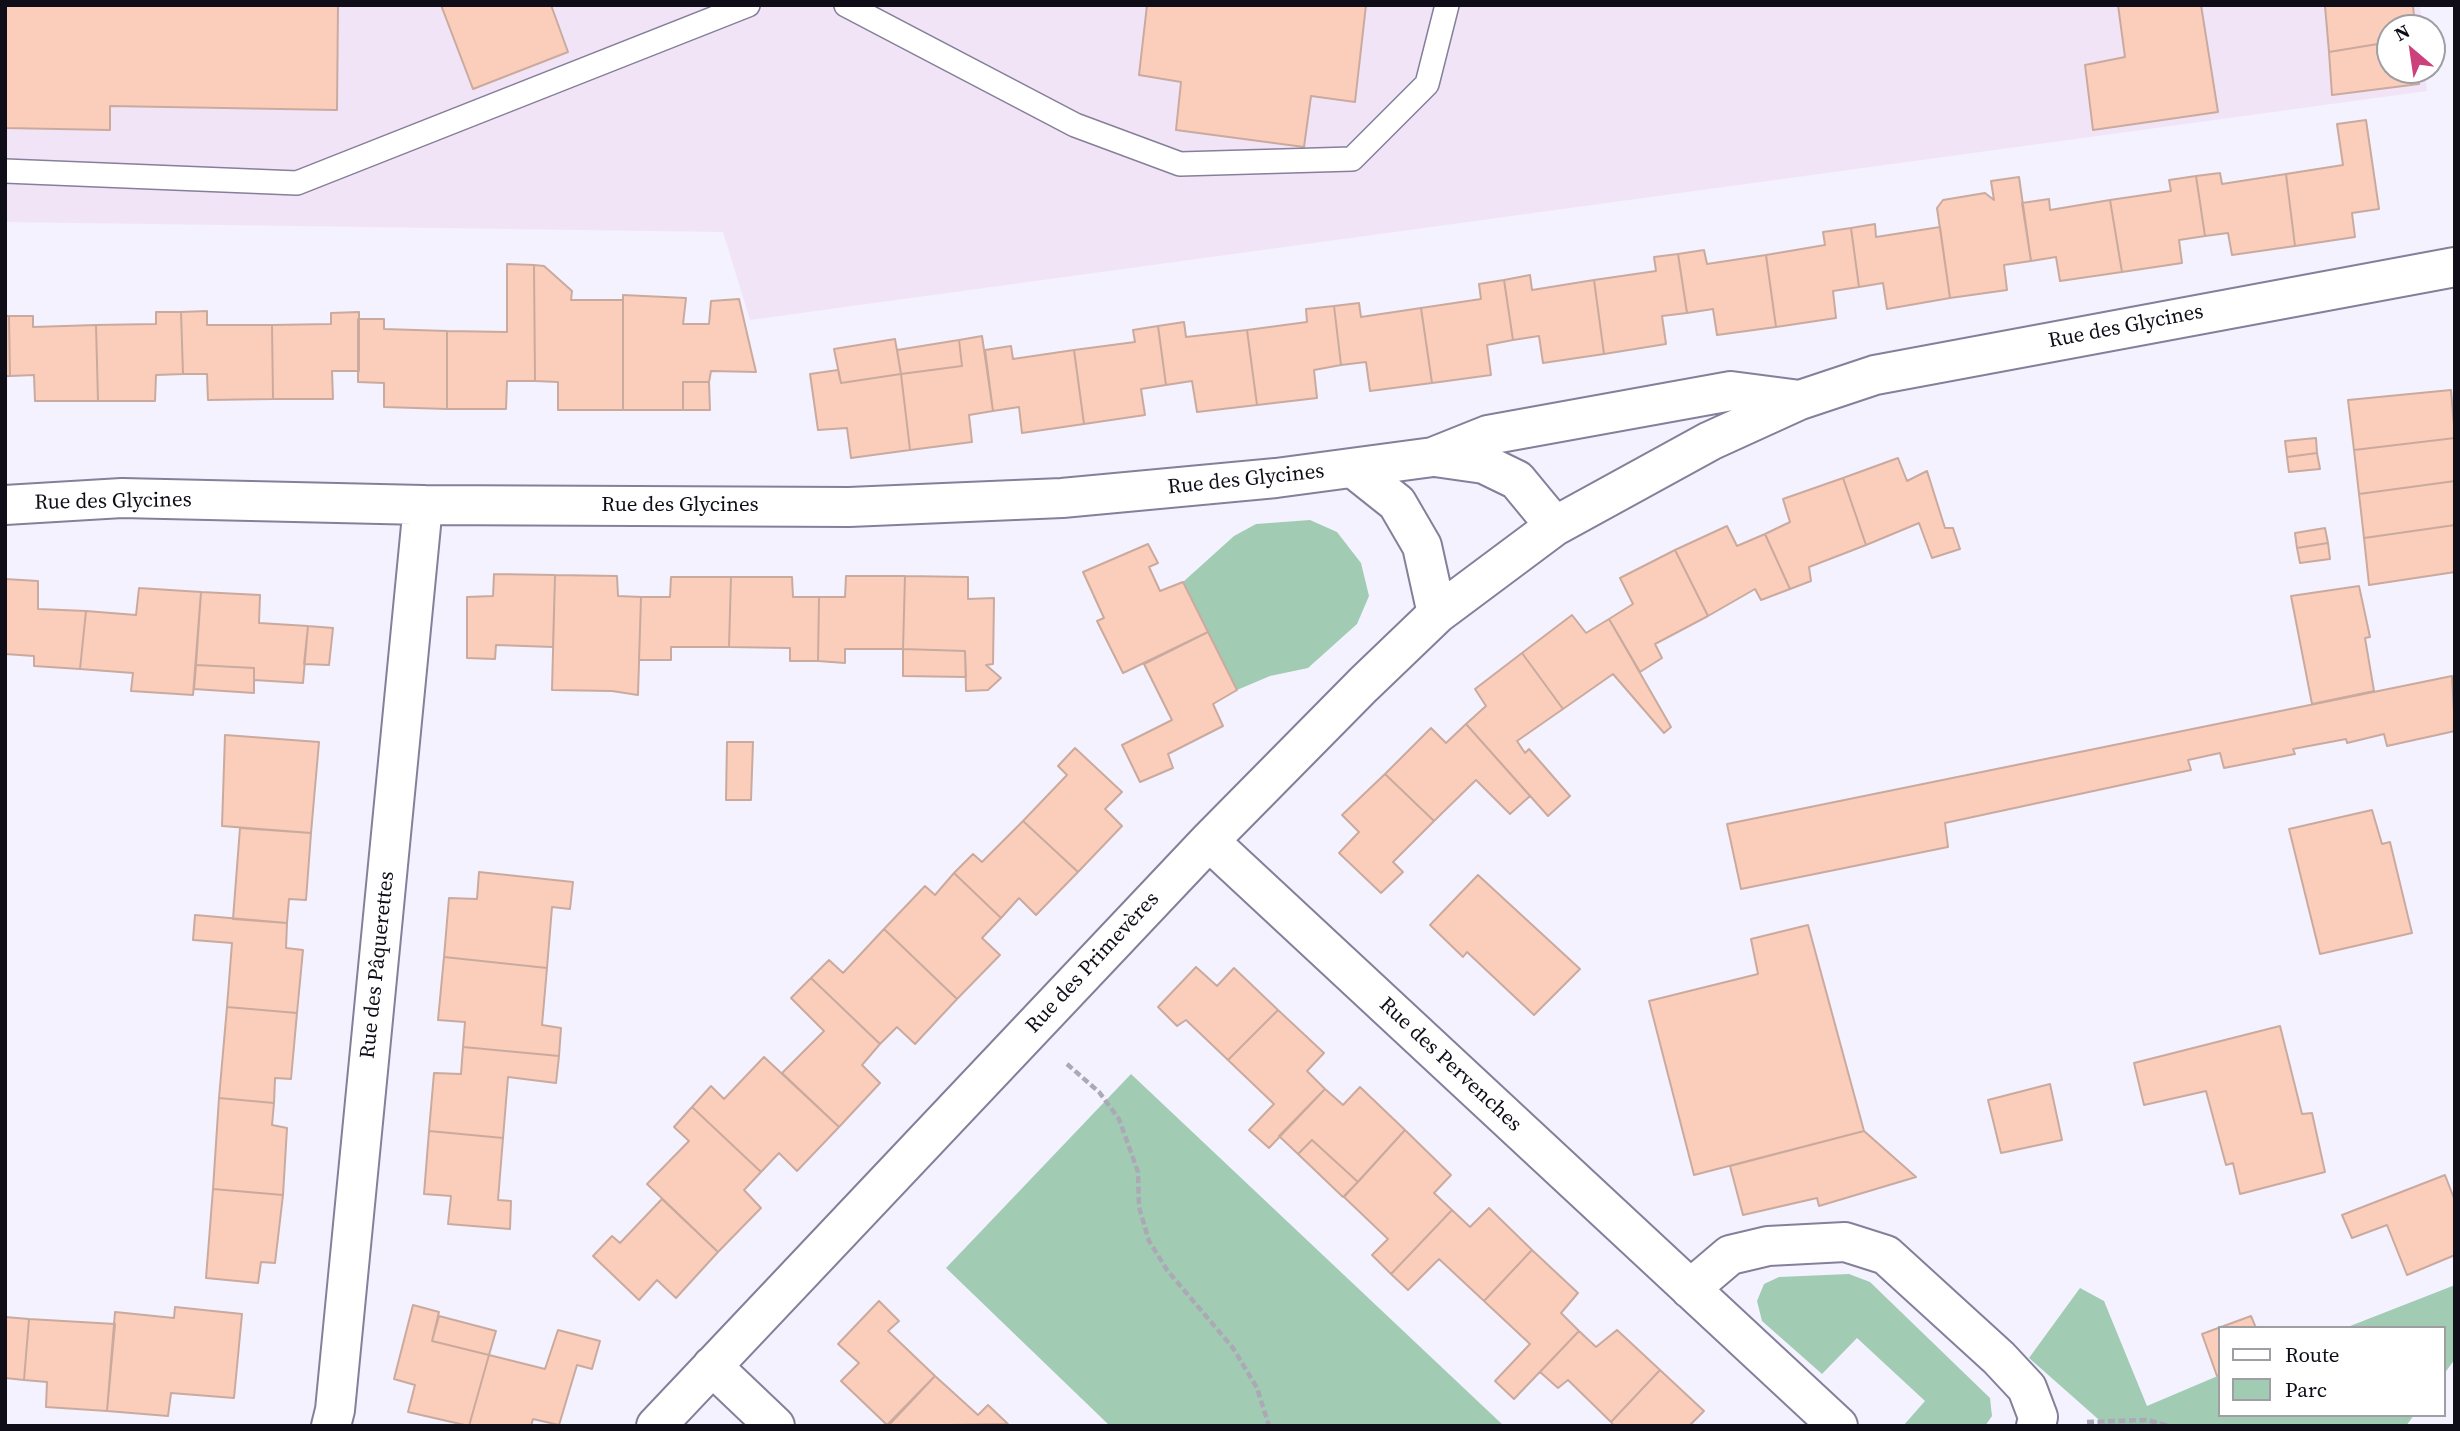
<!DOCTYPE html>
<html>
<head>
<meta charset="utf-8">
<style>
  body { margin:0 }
  #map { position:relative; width:2460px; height:1431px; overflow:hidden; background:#f4f2fe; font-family:"Source Serif 4",serif }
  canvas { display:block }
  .frame { position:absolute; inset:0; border:7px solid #0f0d17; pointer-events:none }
  .legend { position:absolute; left:2218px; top:1326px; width:228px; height:91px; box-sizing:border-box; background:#fff; border:2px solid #9f9ea2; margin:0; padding:9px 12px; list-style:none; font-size:21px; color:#0f0d17 }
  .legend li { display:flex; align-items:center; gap:14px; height:35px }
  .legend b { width:35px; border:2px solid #9f9ea2 }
  .north { position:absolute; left:2376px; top:14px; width:70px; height:70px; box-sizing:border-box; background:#fff; border:2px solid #9f9ea2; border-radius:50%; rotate:331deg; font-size:19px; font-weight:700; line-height:28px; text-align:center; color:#0f0d17 }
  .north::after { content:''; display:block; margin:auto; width:24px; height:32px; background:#cb417c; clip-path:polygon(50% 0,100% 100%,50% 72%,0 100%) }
</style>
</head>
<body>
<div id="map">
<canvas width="2460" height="1431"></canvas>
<div class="frame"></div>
<ul class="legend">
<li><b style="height:9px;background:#fff"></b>Route</li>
<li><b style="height:19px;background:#a1ccb3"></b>Parc</li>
</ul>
<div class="north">N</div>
</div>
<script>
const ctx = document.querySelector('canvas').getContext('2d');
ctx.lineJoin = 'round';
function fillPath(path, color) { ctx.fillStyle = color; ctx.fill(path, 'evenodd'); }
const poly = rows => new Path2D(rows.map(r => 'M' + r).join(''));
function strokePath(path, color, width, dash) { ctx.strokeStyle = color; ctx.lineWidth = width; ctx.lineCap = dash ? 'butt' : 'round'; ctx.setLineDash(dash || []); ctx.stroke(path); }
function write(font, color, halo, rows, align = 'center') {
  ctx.font = font + ' "Source Serif 4",serif'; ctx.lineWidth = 5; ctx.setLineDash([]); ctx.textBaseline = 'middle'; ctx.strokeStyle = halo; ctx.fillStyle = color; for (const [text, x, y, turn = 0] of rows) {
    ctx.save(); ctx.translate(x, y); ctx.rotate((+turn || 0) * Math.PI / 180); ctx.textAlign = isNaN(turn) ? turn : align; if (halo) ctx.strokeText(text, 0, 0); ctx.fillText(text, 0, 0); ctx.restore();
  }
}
fillPath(poly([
  [5,5,2420,5,2422,28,2390,28,2390,70,2425,70,2427,91,750,320,723,232,5,222]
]), '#f2e4f7');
fillPath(poly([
  [1310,520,1337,532,1361,563,1369,596,1357,624,1308,668,1270,676,1237,690,1183,582,1234,536,1256,524],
  [1131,1074,1504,1426,1110,1426,946,1268],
  [1849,1274,1870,1282,1990,1398,1992,1416,1985,1426,1903,1426,1925,1401,1857,1338,1822,1374,1762,1321,1757,1301,1764,1284,1779,1277],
  [2455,1285,2455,1359,2444,1374,2444,1328,2345,1328],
  [2080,1288,2104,1301,2147,1406,2220,1375,2220,1415,2414,1415,2406,1426,2106,1426,2029,1358]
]), '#a1ccb3');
const building = poly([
  [5,5,338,5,337,110,110,106,110,130,5,128,5,5],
  [441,5,551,5,568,52,473,89,441,5],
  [1147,5,1366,5,1355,102,1311,96,1304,147,1176,130,1181,82,1139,75,1147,5],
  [2118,5,2201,5,2218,112,2093,130,2085,65,2125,57,2118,5],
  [2413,5,2415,28,2390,28,2390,42,2329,52,2325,6,2413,5],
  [2390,42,2390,70,2418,70,2419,84,2332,95,2329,52,2390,42],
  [2366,120,2379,209,2352,213,2355,237,2295,246,2286,174,2343,165,2337,124,2366,120],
  [2220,173,2222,184,2286,174,2295,246,2232,255,2228,233,2205,236,2196,176,2220,173],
  [2196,176,2205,236,2179,240,2182,263,2122,272,2110,200,2171,191,2169,180,2196,176],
  [2019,177,2031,261,2004,265,2007,290,1950,298,1937,208,1943,200,1985,193,1994,200,1991,181,2019,177],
  [2049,199,2050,210,2110,200,2122,272,2060,281,2056,257,2031,261,2022,203,2049,199],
  [1875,224,1876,237,1940,227,1950,298,1887,309,1883,283,1859,287,1851,228,1875,224],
  [1851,228,1859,287,1833,291,1836,318,1776,327,1766,255,1825,245,1823,232,1851,228],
  [1704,250,1707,264,1766,255,1776,327,1717,335,1713,309,1687,313,1678,254,1704,250],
  [1678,254,1687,313,1662,316,1666,344,1604,354,1594,280,1656,271,1654,257,1678,254],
  [507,264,534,265,535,381,507,381,506,409,447,409,447,331,507,332,507,264],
  [534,265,544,266,572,291,571,300,623,300,623,410,558,410,558,382,535,381,534,265],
  [1530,275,1532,290,1594,280,1604,354,1543,363,1539,336,1513,340,1504,280,1530,275],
  [1504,280,1513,340,1487,345,1491,375,1432,383,1421,308,1481,299,1479,284,1504,280],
  [623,295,686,298,683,324,709,324,711,301,739,299,756,372,711,371,709,382,683,382,683,410,623,410,623,295],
  [1359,303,1361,317,1421,308,1432,383,1370,391,1366,362,1341,365,1334,306,1359,303],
  [1334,306,1341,365,1314,370,1317,398,1257,405,1247,330,1307,322,1306,309,1334,306],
  [207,311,207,325,272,325,273,399,208,400,207,374,183,374,181,312,207,311],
  [156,312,181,312,183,374,156,375,155,401,98,401,96,325,156,324,156,312],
  [359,312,359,371,332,371,333,399,273,399,272,325,331,324,331,313,359,312],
  [5,316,9,316,10,376,5,376,5,316],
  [9,316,33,316,33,327,96,325,98,401,35,401,34,375,10,376,9,316],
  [358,319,384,319,384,329,447,331,447,409,384,407,384,383,358,382,358,319],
  [1184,322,1186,337,1247,330,1257,405,1197,412,1192,381,1166,385,1158,326,1184,322],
  [1158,326,1166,385,1141,389,1145,415,1084,424,1074,350,1135,342,1133,330,1158,326],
  [982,336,993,411,969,415,972,442,910,450,901,374,962,366,959,340,982,336],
  [895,339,901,374,841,383,834,349,895,339],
  [959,340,962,366,901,374,897,350,959,340],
  [1011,346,1013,359,1074,350,1084,424,1022,433,1019,407,993,411,985,350,1011,346],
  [838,370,841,383,901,374,910,450,851,458,847,428,818,430,810,374,838,370],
  [683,382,709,382,710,410,683,410,683,382],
  [2451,390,2455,438,2354,450,2348,400,2451,390],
  [2316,438,2317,453,2287,457,2285,441,2316,438],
  [2455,438,2455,481,2359,494,2354,450,2455,438],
  [2317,453,2320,469,2289,472,2287,457,2317,453],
  [1898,458,1907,481,1927,471,1945,528,1953,528,1960,549,1932,558,1919,523,1866,545,1843,478,1898,458],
  [1843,478,1866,545,1809,567,1811,581,1790,589,1765,534,1790,522,1783,499,1843,478],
  [2455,481,2455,525,2364,538,2359,494,2455,481],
  [2455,525,2455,572,2369,585,2364,538,2455,525],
  [1727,526,1737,546,1765,534,1790,589,1761,600,1755,589,1708,616,1675,550,1727,526],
  [2325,528,2328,543,2297,548,2295,533,2325,528],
  [2328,543,2330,559,2300,563,2297,548,2328,543],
  [1148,544,1158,563,1149,567,1160,591,1183,582,1208,632,1123,673,1097,621,1104,618,1083,572,1148,544],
  [1675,550,1708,616,1655,644,1662,658,1640,672,1609,619,1633,604,1620,578,1675,550],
  [494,574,555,575,553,647,496,645,495,659,467,658,467,597,493,596,494,574],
  [555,575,617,576,618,596,641,597,638,695,612,691,552,690,555,575],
  [846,576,905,576,903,649,845,649,845,663,818,661,819,597,845,597,846,576],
  [905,576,968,577,968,599,994,598,993,664,986,665,1001,678,988,690,966,691,965,651,903,649,905,576],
  [671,577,731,577,729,647,671,647,671,660,639,660,641,597,670,597,671,577],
  [731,577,792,577,793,597,819,597,818,661,790,661,790,648,729,647,731,577],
  [5,579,38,581,38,609,86,611,80,669,34,666,34,656,5,654,5,579],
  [2359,586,2370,637,2365,638,2374,691,2312,704,2291,596,2359,586],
  [139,588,201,592,193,695,131,691,133,673,80,669,86,611,136,615,139,588],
  [201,592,260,595,259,623,308,626,303,683,254,680,254,668,196,665,201,592],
  [1572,615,1586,633,1609,619,1671,727,1664,733,1613,674,1563,709,1522,653,1572,615],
  [308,626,333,628,329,665,304,664,308,626],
  [1208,632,1237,690,1213,704,1223,726,1168,754,1173,768,1140,782,1122,745,1172,720,1144,664,1208,632],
  [903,649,965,651,966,677,903,676,903,649],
  [1522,653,1563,709,1517,741,1525,753,1529,749,1570,796,1548,816,1466,724,1486,706,1475,689,1522,653],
  [196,665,254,668,254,693,194,689,196,665],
  [2452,676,2455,731,2387,746,2384,734,2347,743,2346,739,2293,749,2295,754,2224,768,2220,753,2188,760,2191,770,1945,823,1948,847,1741,889,1727,824,2452,676],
  [1466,724,1530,796,1510,814,1476,780,1434,821,1385,774,1431,728,1446,743,1466,724],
  [225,735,319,742,311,833,222,826,225,735],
  [727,742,753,742,751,800,726,800,727,742],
  [1075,748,1122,792,1105,809,1122,826,1078,872,1023,821,1067,775,1058,766,1075,748],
  [1385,774,1434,821,1393,862,1403,872,1381,893,1339,853,1359,832,1342,815,1385,774],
  [2372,810,2382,844,2390,842,2412,933,2320,954,2289,829,2372,810],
  [1023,821,1078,872,1036,915,1019,898,1001,918,954,873,973,854,982,862,1023,821],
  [240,828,311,833,306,900,289,899,287,923,233,919,240,828],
  [479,872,573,882,570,909,552,907,547,968,444,957,449,898,477,899,479,872],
  [954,873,1001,918,982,938,1000,955,957,999,884,929,925,886,935,895,954,873],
  [1478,875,1580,969,1534,1015,1467,952,1463,957,1430,925,1478,875],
  [195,915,287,923,286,948,303,950,297,1013,227,1007,232,943,193,940,195,915],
  [1808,925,1864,1131,1694,1175,1649,1001,1758,974,1751,939,1808,925],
  [884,929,957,999,915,1044,897,1027,880,1044,811,978,829,960,843,973,884,929],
  [444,957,547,968,542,1025,561,1028,559,1056,463,1047,465,1022,438,1020,444,957],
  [1196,967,1217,986,1234,968,1278,1010,1228,1060,1186,1020,1177,1026,1158,1007,1196,967],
  [811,978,880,1044,862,1065,880,1083,839,1127,782,1073,824,1031,791,998,811,978],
  [227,1007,297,1013,291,1079,275,1078,274,1103,219,1098,227,1007],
  [1278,1010,1324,1053,1307,1071,1325,1089,1269,1148,1249,1130,1274,1104,1228,1060,1278,1010],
  [2280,1026,2302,1114,2312,1113,2325,1172,2240,1194,2233,1163,2226,1165,2206,1091,2144,1105,2134,1063,2280,1026],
  [463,1047,559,1056,556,1083,508,1077,503,1138,429,1131,434,1073,461,1074,463,1047],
  [764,1057,839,1127,797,1171,779,1153,761,1172,692,1107,711,1086,724,1099,764,1057],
  [2050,1084,2062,1140,2001,1153,1988,1100,2050,1084],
  [1360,1087,1405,1130,1358,1182,1312,1140,1298,1154,1279,1136,1325,1089,1343,1105,1360,1087],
  [219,1098,274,1103,272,1125,287,1128,283,1195,213,1189,219,1098],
  [692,1107,761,1172,744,1190,761,1208,718,1252,647,1184,689,1141,674,1127,692,1107],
  [1405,1130,1451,1175,1434,1193,1452,1210,1391,1274,1372,1255,1388,1239,1344,1197,1405,1130],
  [429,1131,503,1138,498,1200,511,1201,510,1229,448,1224,451,1196,424,1194,429,1131],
  [1864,1131,1916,1177,1819,1206,1817,1198,1743,1215,1730,1166,1864,1131],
  [1312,1140,1358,1182,1343,1197,1298,1154,1312,1140],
  [2445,1175,2455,1201,2455,1255,2407,1275,2387,1225,2352,1238,2342,1215,2445,1175],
  [213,1189,283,1195,275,1263,261,1262,258,1283,206,1278,213,1189],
  [662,1199,718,1252,676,1298,657,1280,639,1300,593,1256,612,1236,620,1243,662,1199],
  [1489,1208,1532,1250,1484,1301,1439,1259,1408,1290,1391,1274,1452,1210,1470,1227,1489,1208],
  [1532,1250,1578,1293,1561,1313,1579,1331,1514,1399,1495,1381,1530,1344,1484,1301,1532,1250],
  [879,1301,899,1321,888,1331,935,1376,887,1425,841,1381,859,1363,838,1344,879,1301],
  [413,1305,439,1312,432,1341,489,1355,469,1426,408,1412,415,1385,394,1379,413,1305],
  [175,1307,242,1314,234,1398,171,1393,168,1416,107,1411,115,1312,174,1318,175,1307],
  [439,1316,496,1331,489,1355,432,1341,439,1316],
  [2251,1316,2256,1328,2220,1328,2220,1375,2217,1376,2202,1334,2251,1316],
  [5,1317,29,1319,24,1380,5,1378,5,1317],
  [29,1319,115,1324,107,1411,46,1407,47,1382,24,1380,29,1319],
  [558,1330,600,1341,592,1369,577,1365,559,1425,533,1419,531,1426,469,1426,489,1355,545,1369,558,1330],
  [1617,1330,1660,1370,1611,1422,1568,1380,1558,1388,1540,1372,1579,1331,1596,1347,1617,1330],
  [1660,1370,1704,1411,1689,1426,1614,1426,1611,1422,1660,1370],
  [935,1376,978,1415,988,1405,1008,1424,888,1426,935,1376]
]);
fillPath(building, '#fbcebc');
strokePath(building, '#caaa9e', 2);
const lane = poly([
  [846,5,1075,125,1180,164,1352,159,1427,84,1447,5],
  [5,171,297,183,748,5]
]);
const street = poly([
  [1435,457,1484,464,1517,480,1555,526],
  [1353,468,1397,503,1422,546,1437,614],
  [5,505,122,498,423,505,849,507,1062,498,1276,478,1433,457,1488,435,1731,391,1800,400],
  [1209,841,1838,1426],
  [1690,1289,1730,1255,1768,1246,1845,1242,1886,1255,1999,1358,2027,1388,2038,1417,2036,1426],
  [712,1366,775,1426],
  [331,1426,335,1410,423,505],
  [656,1426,1209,841,1363,685,1437,614,1555,526,1710,441,1800,400,1875,375,2455,267]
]);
strokePath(lane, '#857f9a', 26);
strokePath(street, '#857f9a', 42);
strokePath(poly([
  [1067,1064,1099,1092,1119,1119,1138,1172,1139,1207,1149,1241,1167,1270,1233,1348,1257,1388,1269,1426],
  [2087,1422,2147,1420,2169,1426]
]), '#aba9b5', 4.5, [7, 3.5]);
strokePath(lane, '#fff', 23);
strokePath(street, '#fff', 38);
write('21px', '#0f0d17', '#fff', [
  ["Rue des Glycines",2126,327,-11],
  ["Rue des Glycines",1246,480,-6],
  ["Rue des Glycines",113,502,-1],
  ["Rue des Glycines",680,506],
  ["Rue des Primevères",1093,963,-47],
  ["Rue des Pâquerettes",378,965,-84],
  ["Rue des Pervenches",1450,1065,43]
]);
</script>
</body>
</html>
